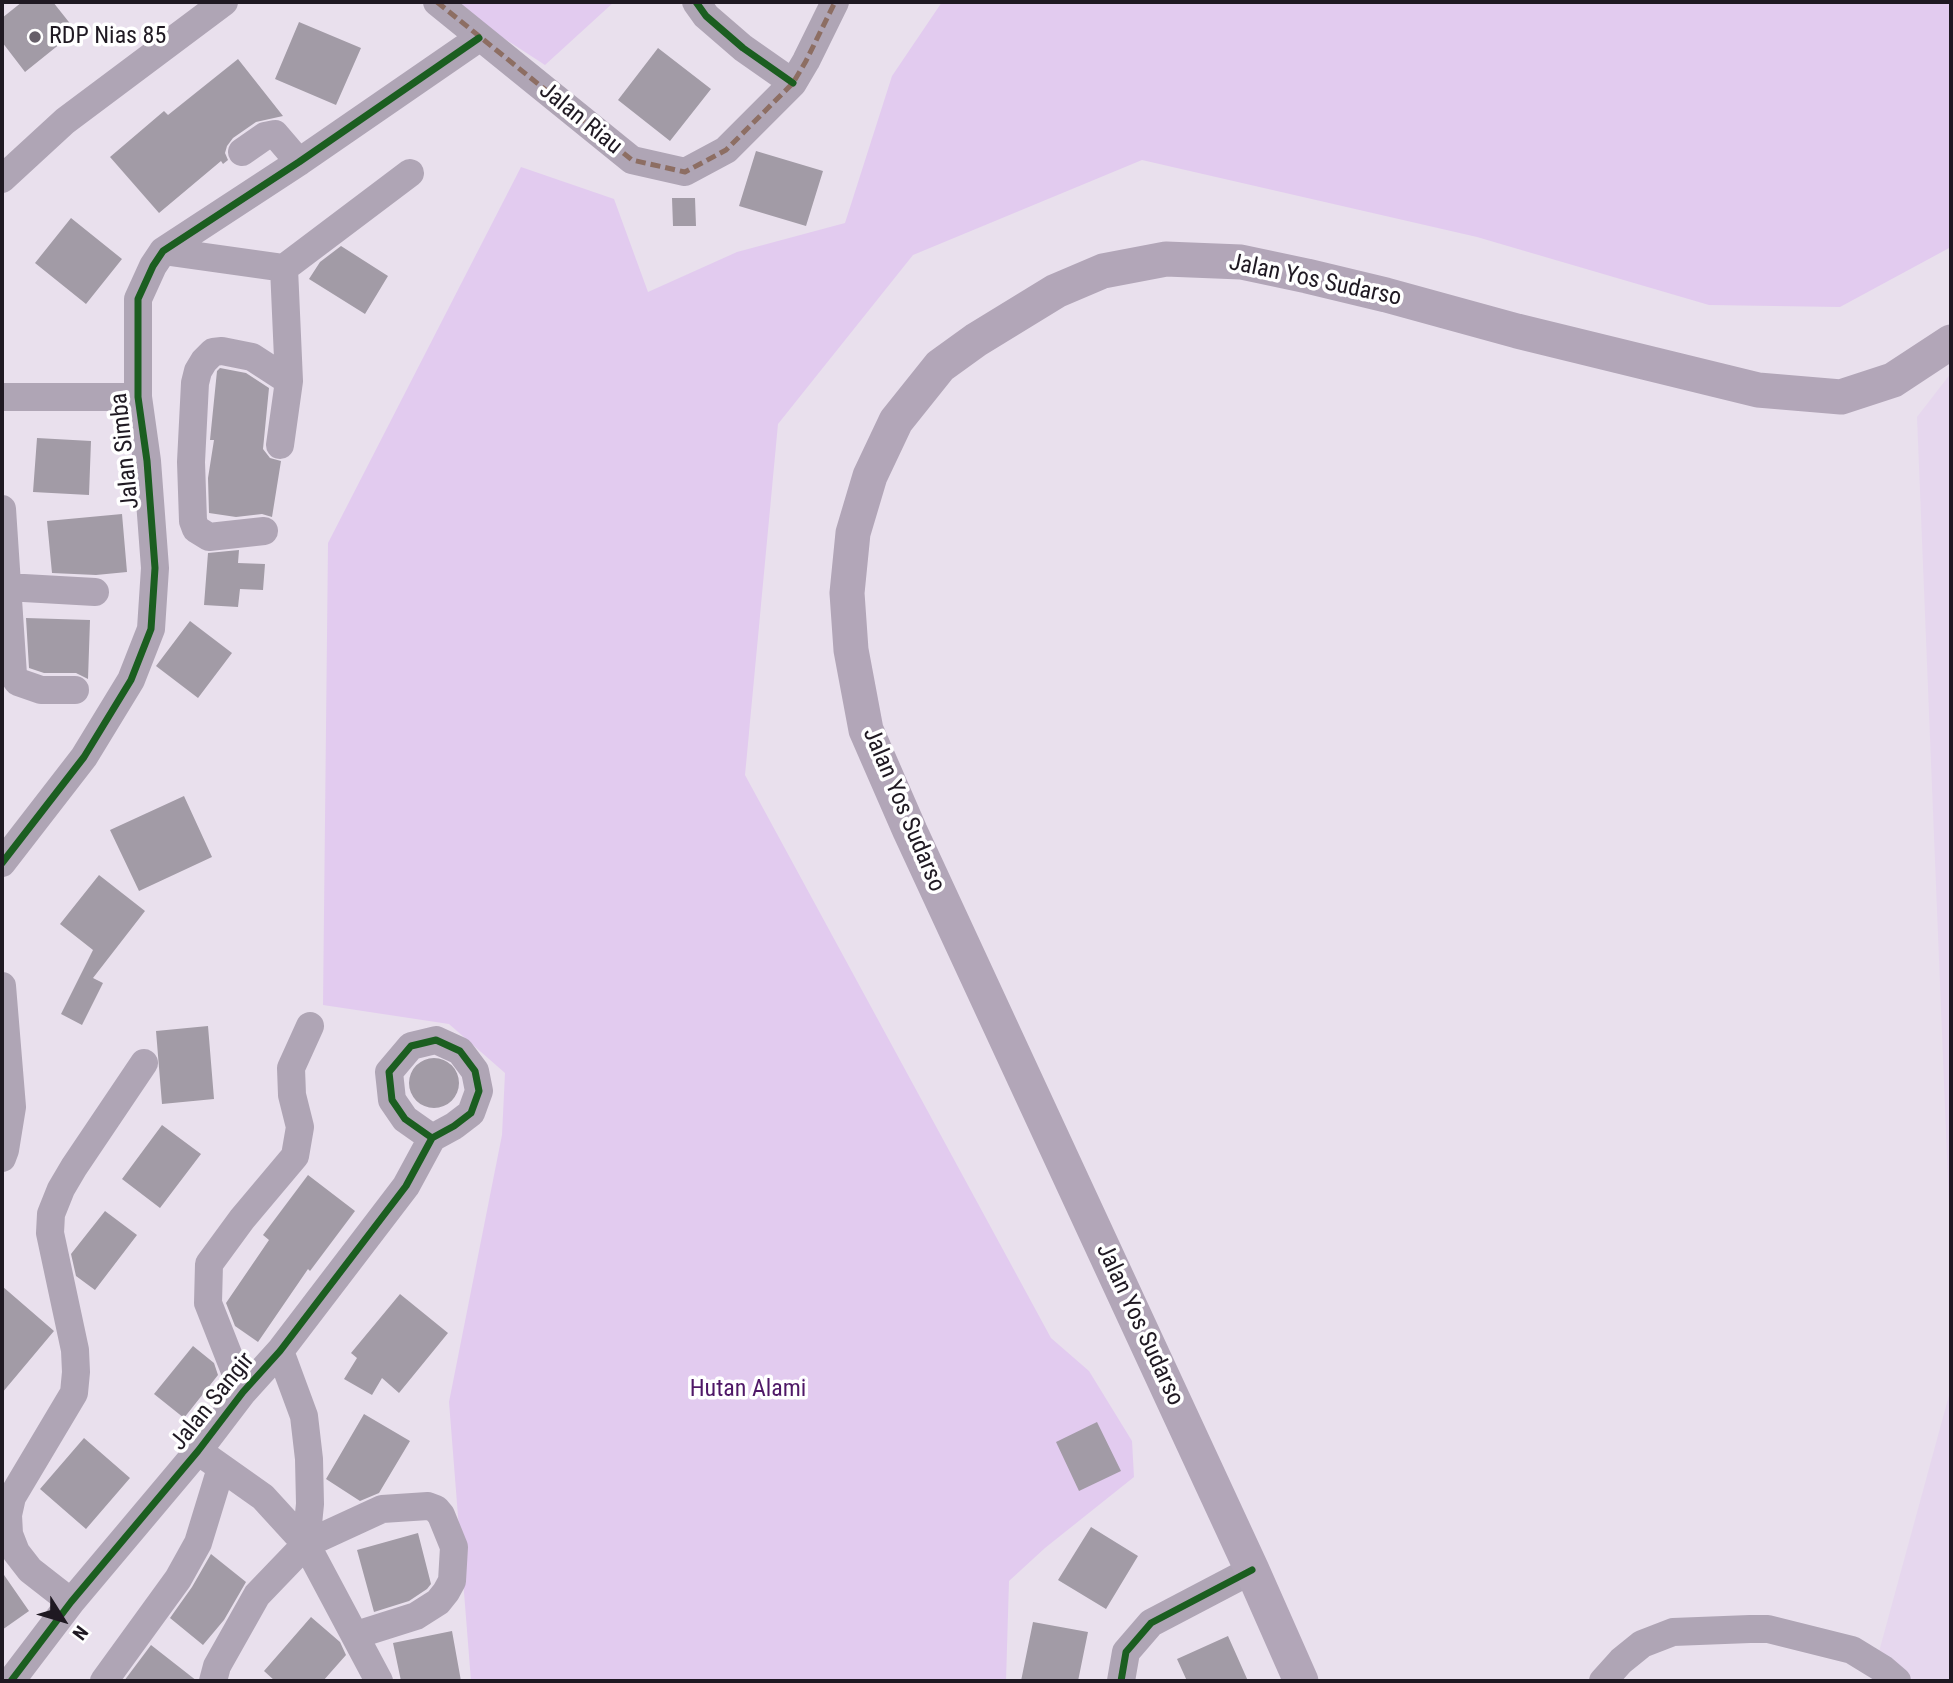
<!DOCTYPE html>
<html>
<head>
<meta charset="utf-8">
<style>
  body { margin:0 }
  #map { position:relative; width:1953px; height:1683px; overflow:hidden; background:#e9e0ed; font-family:"Roboto Condensed",sans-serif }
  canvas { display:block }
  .frame { position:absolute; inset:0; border:4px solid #1f1922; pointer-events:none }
  .north { position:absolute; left:28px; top:1585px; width:70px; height:70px; -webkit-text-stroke:5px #fff; paint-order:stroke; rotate:127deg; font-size:19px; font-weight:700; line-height:28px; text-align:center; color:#1f1922 }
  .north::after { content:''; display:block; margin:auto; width:24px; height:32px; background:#1f1922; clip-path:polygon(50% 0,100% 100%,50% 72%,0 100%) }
</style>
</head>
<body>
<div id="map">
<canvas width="1953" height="1683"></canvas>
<div class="frame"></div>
<div class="north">N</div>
</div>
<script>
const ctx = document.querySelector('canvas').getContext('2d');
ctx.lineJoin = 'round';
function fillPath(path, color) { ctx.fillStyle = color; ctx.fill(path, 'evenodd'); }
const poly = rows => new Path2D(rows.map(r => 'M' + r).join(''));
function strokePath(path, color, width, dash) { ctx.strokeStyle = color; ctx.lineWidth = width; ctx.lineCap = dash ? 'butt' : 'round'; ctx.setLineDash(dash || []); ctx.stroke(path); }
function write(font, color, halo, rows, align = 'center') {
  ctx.font = font + ' "Roboto Condensed",sans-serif'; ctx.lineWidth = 7; ctx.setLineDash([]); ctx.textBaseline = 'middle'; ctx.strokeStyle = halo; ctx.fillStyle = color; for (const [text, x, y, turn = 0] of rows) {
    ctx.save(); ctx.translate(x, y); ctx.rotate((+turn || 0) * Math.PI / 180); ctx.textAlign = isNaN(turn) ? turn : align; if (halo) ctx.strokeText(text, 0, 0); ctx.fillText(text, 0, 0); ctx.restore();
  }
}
fillPath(poly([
  [1951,373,1951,1255,1917,417],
  [1951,1388,1951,1681,1871,1681]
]), '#e6d7ee');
fillPath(poly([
  [448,2,614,2,545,65],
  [942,2,1951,2,1951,247,1840,307,1709,305,1477,237,1142,160,913,255,778,424,745,775,1051,1338,1089,1371,1132,1441,1134,1477,1045,1548,1009,1581,1006,1681,471,1681,449,1402,502,1135,505,1073,449,1024,323,1005,328,543,521,167,614,199,648,292,737,252,845,223,892,76]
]), '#e2cbef');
fillPath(poly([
  [22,2,53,2,76,31,25,72,2,42,2,18],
  [299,22,361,48,336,105,275,79],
  [658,48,711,89,670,141,618,100],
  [238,59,283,116,256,122,233,138,227,146,225,153,228,160,223,164,221,161,159,213,110,157,164,111,168,115],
  [756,151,823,171,806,226,739,206],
  [672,198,695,198,696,226,673,226],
  [71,218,122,259,86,304,35,263],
  [341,246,388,276,365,314,309,279,320,262],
  [220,368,246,373,269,388,263,449,270,458,281,461,272,517,262,514,236,517,209,513,208,478,214,440,210,440,217,371],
  [37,438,91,441,89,495,33,492],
  [122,514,127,572,96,575,52,573,47,521],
  [239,550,238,563,265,564,263,590,240,589,238,607,204,605,208,553],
  [26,618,90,620,88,679,76,673,44,673,29,668],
  [190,621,232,653,198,698,156,666],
  [184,796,212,857,139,891,110,830],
  [99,875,145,911,93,978,103,983,82,1025,61,1014,93,950,60,924],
  [208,1026,214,1099,162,1104,156,1031],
  '409 1083a25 25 0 1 1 50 0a25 25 0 1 1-50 0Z',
  [162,1125,201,1154,160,1208,122,1179],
  [308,1175,355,1211,310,1271,308,1269,258,1342,235,1326,226,1303,269,1240,263,1235],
  [105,1211,137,1235,95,1290,76,1276,71,1254],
  [2,1286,54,1331,2,1393],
  [400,1294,448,1333,399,1393,382,1378,372,1395,344,1379,357,1358,351,1353],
  [193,1346,214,1363,218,1375,184,1418,154,1394],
  [364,1414,410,1441,379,1493,360,1501,326,1479],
  [1097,1422,1121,1471,1079,1491,1056,1442],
  [84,1438,130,1478,86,1529,40,1489],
  [1091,1527,1138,1556,1106,1609,1058,1580],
  [418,1533,431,1584,427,1589,409,1601,374,1612,357,1550],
  [211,1554,246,1582,224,1620,203,1645,170,1618,192,1587],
  [2,1572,29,1611,2,1630],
  [311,1617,340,1642,346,1655,323,1681,275,1681,264,1671],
  [1033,1622,1088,1632,1078,1681,1021,1681],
  [452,1631,461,1681,401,1681,393,1643],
  [1228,1636,1248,1681,1187,1681,1177,1659],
  [151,1645,197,1681,124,1681]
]), '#a29ba6');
strokePath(poly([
  [437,2,632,160,685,172,726,150,793,83,806,61,835,2],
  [696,2,706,16,743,48,793,83],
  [242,152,265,136,275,134,299,162],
  [2,179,65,121,224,2],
  [163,251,284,268,410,173],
  [2,397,138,397],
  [280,445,289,381,284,268],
  [2,509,13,675,18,682,41,690,75,690],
  [264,531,209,537,196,529,193,521,191,462,195,383,198,371,204,361,213,352,222,351,252,357,289,381],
  [6,587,95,592],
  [2,863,84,757,131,680,151,629,155,568,147,461,138,397,138,299,153,266,163,251,299,162,479,38],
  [2,986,12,1107,5,1150,2,1158],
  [280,1351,304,1416,309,1459,310,1504,306,1544],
  [243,1392,208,1303,209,1264,242,1219,295,1156,300,1127,292,1095,291,1068,310,1026],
  [198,1451,263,1497,306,1544,379,1681],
  [71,1602,30,1570,16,1552,9,1534,8,1515,12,1497,74,1393,76,1372,75,1350,50,1233,51,1214,61,1189,74,1167,144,1063],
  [11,1681,71,1602,198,1451,243,1392,280,1351,406,1186,432,1138,454,1126,471,1113,479,1091,475,1071,460,1051,436,1040,411,1046,389,1072,392,1100,405,1119,432,1138],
  [104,1681,178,1579,198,1543,221,1468],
  [213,1681,217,1666,257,1595,306,1544,382,1509,428,1506,436,1509,441,1515,454,1547,452,1581,446,1592,438,1602,416,1616,356,1635],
  [1121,1681,1126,1652,1151,1623,1252,1570],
  [1603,1681,1621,1661,1642,1644,1673,1632,1750,1629,1768,1629,1852,1650,1883,1669,1897,1681]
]), '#afa5b5', 28);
strokePath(poly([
  [1301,1681,1252,1570,910,831,866,730,851,650,847,593,853,533,870,476,896,421,940,366,976,340,1056,291,1103,271,1166,259,1241,262,1307,276,1386,295,1517,331,1758,390,1841,397,1893,380,1951,342]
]), '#b2a6b8', 35);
strokePath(poly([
  [437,2,632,160,685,172,726,150,793,83,806,61,835,2]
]), '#8d6e63', 5, [10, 5]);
strokePath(poly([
  [696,2,706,16,743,48,793,83],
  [2,863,84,757,131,680,151,629,155,568,147,461,138,397,138,299,153,266,163,251,299,162,479,38],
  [11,1681,71,1602,198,1451,243,1392,280,1351,406,1186,432,1138,454,1126,471,1113,479,1091,475,1071,460,1051,436,1040,411,1046,389,1072,392,1100,405,1119,432,1138],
  [1121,1681,1126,1652,1151,1623,1252,1570]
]), '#1b5e20', 7);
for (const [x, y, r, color] of [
  [35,37,7,"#665f69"]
]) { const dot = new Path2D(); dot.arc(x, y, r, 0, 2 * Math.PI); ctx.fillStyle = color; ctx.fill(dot); strokePath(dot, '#fff', 2.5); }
write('24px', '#1f1922', '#fff', [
  ["RDP Nias 85",49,37]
], 'left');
write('24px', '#1f1922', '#fff', [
  ["Jalan Riau",580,119,39],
  ["Jalan Yos Sudarso",1315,281,12],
  ["Jalan Simba",126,451,-96],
  ["Jalan Yos Sudarso",903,810,67],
  ["Jalan Yos Sudarso",1139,1325,65],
  ["Jalan Sangir",213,1402,-51]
]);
write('24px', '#4f1867', '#fff', [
  ["Hutan Alami",748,1390]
]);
</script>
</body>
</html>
